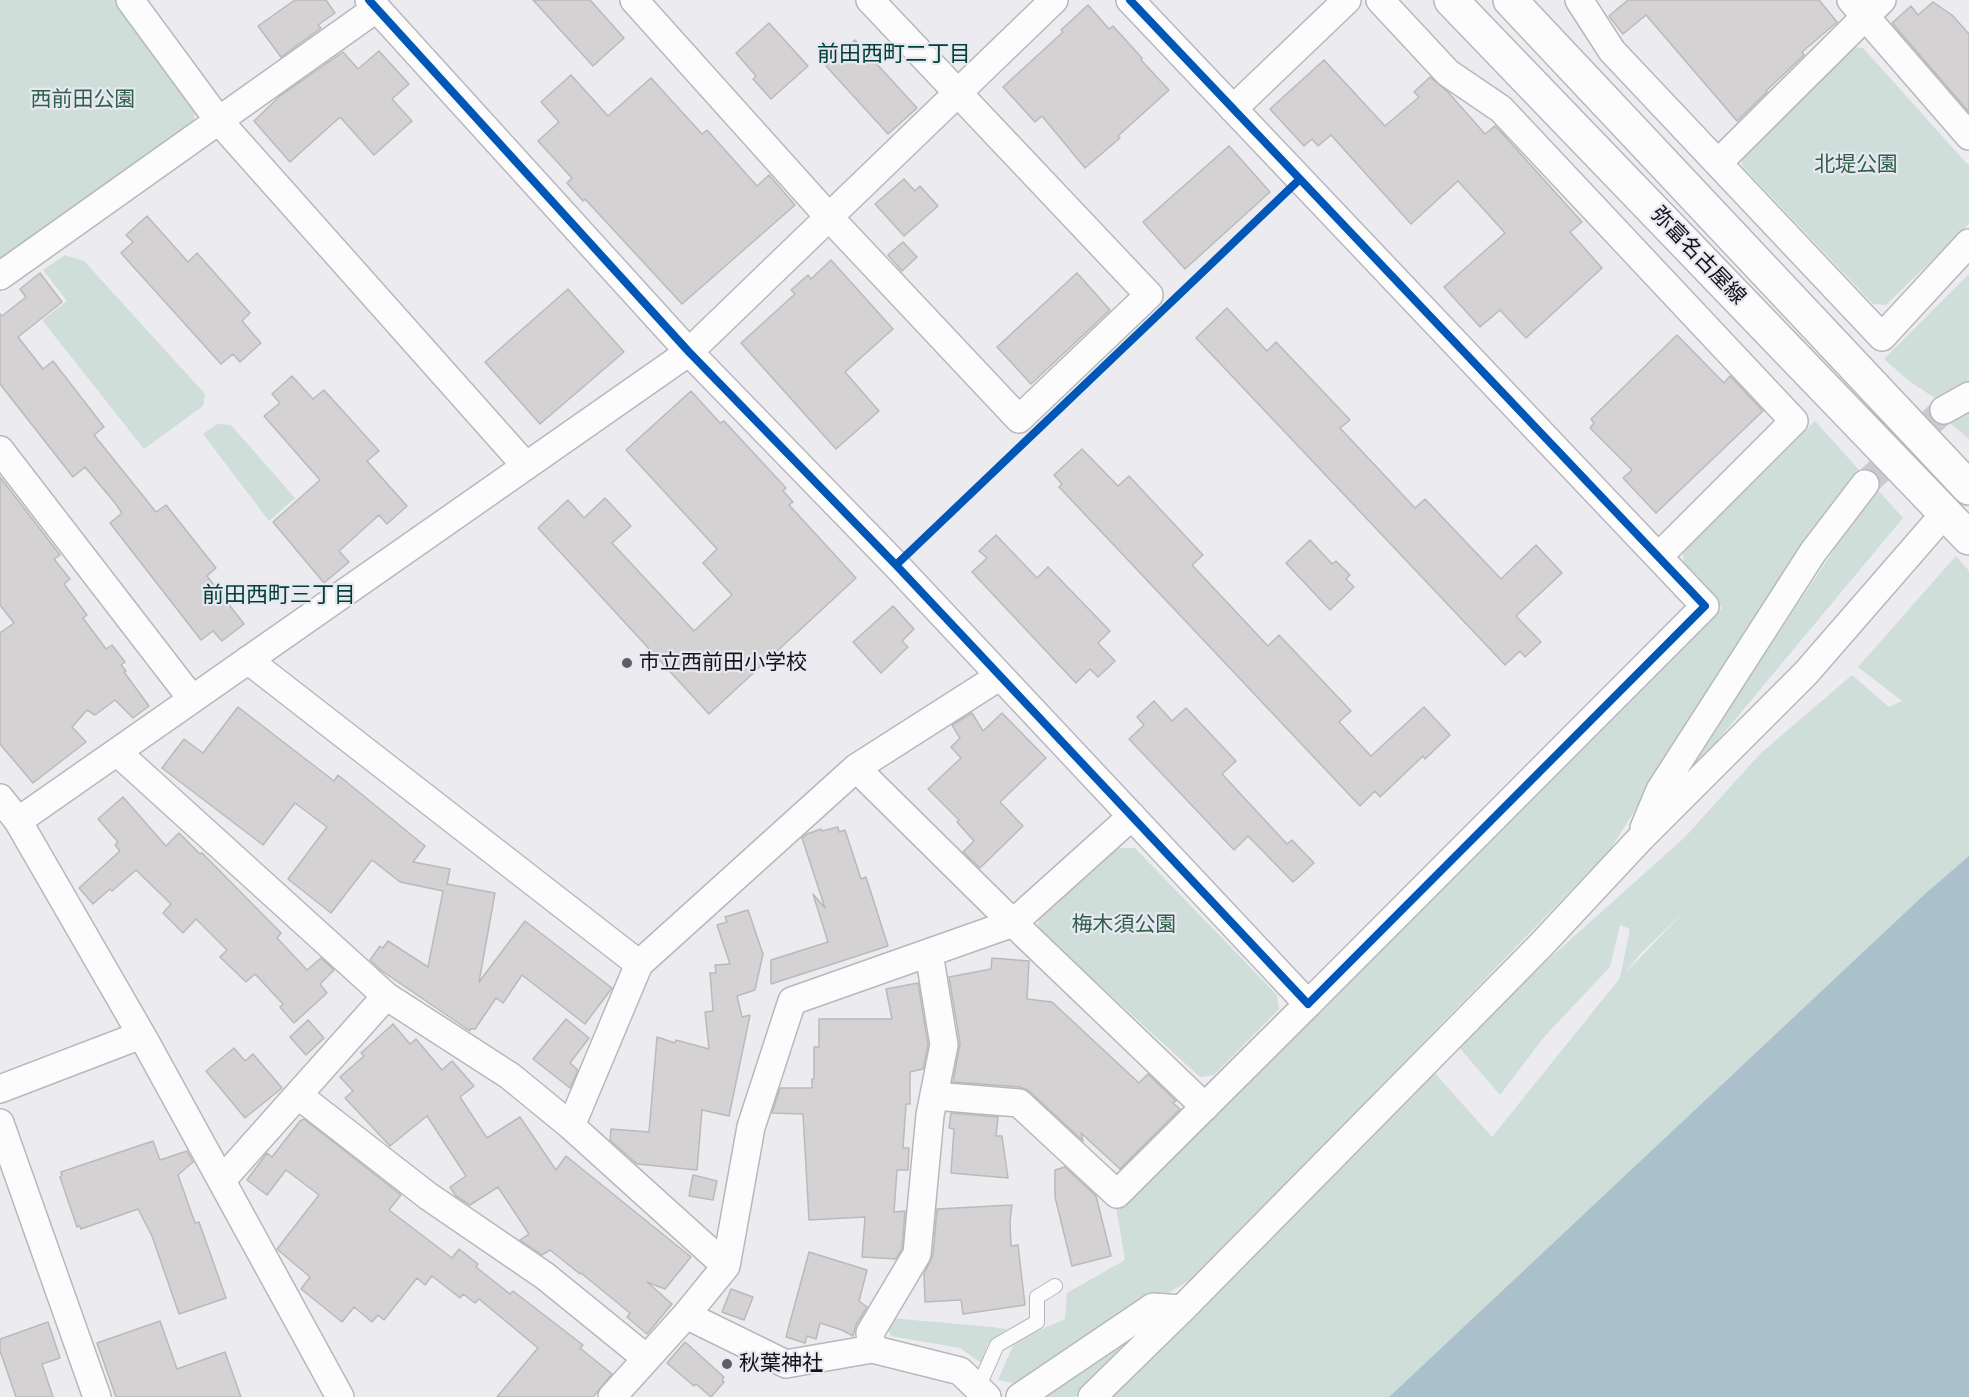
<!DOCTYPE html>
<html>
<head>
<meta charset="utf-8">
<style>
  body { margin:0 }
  canvas { display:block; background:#ebebf0 }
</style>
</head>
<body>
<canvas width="1969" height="1397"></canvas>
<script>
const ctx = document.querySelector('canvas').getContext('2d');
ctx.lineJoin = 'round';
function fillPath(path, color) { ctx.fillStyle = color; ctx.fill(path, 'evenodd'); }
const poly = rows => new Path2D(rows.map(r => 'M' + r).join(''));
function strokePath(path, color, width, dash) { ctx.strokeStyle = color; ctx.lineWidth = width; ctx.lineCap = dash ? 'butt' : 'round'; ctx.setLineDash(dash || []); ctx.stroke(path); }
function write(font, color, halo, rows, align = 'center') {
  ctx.font = font + ' "Open Sans","Noto Sans JP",sans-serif'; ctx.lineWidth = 4.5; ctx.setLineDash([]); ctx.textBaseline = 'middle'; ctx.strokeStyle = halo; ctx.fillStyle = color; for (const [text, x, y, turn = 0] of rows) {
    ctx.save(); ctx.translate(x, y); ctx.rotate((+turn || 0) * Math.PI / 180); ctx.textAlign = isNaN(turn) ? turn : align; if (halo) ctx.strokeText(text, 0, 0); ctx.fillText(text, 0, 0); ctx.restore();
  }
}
fillPath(poly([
  [0,0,115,0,195,109,193,125,0,260],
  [1852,47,1863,48,1969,166,1969,224,1886,305,1873,304,1743,167,1740,156],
  [65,255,84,261,205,394,203,406,144,449,42,320,67,301,43,270],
  [1969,274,1969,382,1938,400,1909,381,1884,359],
  [1969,412,1969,439,1950,423],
  [1815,421,1860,471,1802,549,1609,851,1198,1275,1019,1384,998,1380,1015,1341,1065,1319,1067,1293,1125,1260,1116,1207,1722,608,1684,569,1683,552],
  [217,424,231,425,295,498,269,521,203,434],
  [1877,489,1903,518,1668,800,1839,542],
  [1956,556,1969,571,1969,856,1927,892,1389,1397,1103,1397,1433,1071,1492,1137,1620,978,1630,929,1620,925,1610,967,1544,1037,1500,1095,1458,1046,1530,976,1685,837,1761,753,1852,675,1889,707,1902,701,1858,667],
  [1686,910,1628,970,1627,970,1642,952],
  [1118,848,1135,848,1277,995,1279,1009,1214,1075,1200,1077,1038,929,1039,915],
  [890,1318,992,1327,1007,1329,988,1343,981,1363,960,1348,891,1336,887,1326],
  [1152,1320,1075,1397,1031,1397]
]), '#cfded8');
fillPath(poly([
  [1969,856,1969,1397,1389,1397,1927,892]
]), '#aac1cc');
const building = poly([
  [295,0,326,0,335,13,318,25,321,28,281,57,258,26,295,0],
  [533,0,590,0,624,38,593,66,533,0],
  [1628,0,1819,0,1837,22,1802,52,1804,55,1766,91,1767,92,1737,121,1646,15,1623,34,1609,16,1628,0],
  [1933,2,1952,15,1969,34,1969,112,1892,23,1911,6,1918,15,1933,2],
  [1088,5,1109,29,1113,26,1142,58,1141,60,1169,90,1118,136,1120,138,1085,168,1042,116,1035,122,1003,87,1063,32,1061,30,1088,5],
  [769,23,808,66,771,99,753,79,756,76,736,53,769,23],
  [855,40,917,108,888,134,826,66,855,40],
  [379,51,409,84,392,99,412,121,374,155,341,118,339,118,290,162,254,121,280,96,343,52,358,69,379,51],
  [1324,60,1385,126,1419,97,1414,92,1430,77,1447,91,1485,134,1495,126,1500,131,1582,222,1570,232,1602,268,1526,338,1500,310,1480,327,1444,287,1505,233,1458,181,1411,224,1331,135,1318,146,1312,139,1304,146,1270,109,1324,60],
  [571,75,608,116,651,78,702,134,707,130,757,186,769,175,795,205,682,304,585,199,583,201,567,183,572,178,538,141,559,122,541,102,571,75],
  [1229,146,1270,192,1185,269,1143,222,1229,146],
  [904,179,915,191,920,186,938,206,904,236,875,204,904,179],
  [147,216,188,262,197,253,250,313,242,321,261,343,240,362,233,354,221,364,121,253,133,242,126,235,147,216],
  [903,242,917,257,902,271,888,255,903,242],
  [831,260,893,329,845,372,879,411,836,449,741,343,795,294,791,290,808,275,811,279,831,260],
  [40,273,62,302,18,337,43,369,53,361,104,427,94,435,156,512,166,505,216,568,207,576,244,624,222,641,213,631,201,640,110,523,122,513,115,503,85,467,73,477,0,384,0,314,2,316,26,297,20,289,40,273],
  [1077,273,1110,310,1031,384,997,347,1077,273],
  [568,289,624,352,540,424,485,362,568,289],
  [1227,308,1267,351,1276,342,1350,420,1340,428,1415,508,1425,499,1501,579,1536,545,1562,573,1516,616,1541,642,1525,657,1520,651,1505,665,1196,338,1227,308],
  [1677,335,1724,383,1730,376,1763,411,1656,513,1623,478,1632,470,1590,428,1594,423,1591,419,1677,335],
  [292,376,313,399,324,390,379,451,367,461,407,506,387,524,379,515,339,551,349,562,324,583,273,522,320,480,264,416,280,403,272,394,292,376],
  [691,391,720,423,724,421,786,488,783,491,793,502,789,505,856,578,709,714,538,528,568,500,584,518,605,498,631,526,612,543,694,631,732,595,703,563,717,549,626,450,691,391],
  [1082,449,1118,486,1129,476,1203,555,1192,565,1268,646,1279,635,1351,711,1339,722,1371,756,1424,707,1450,735,1425,759,1423,756,1380,797,1375,791,1360,806,1059,487,1062,484,1054,475,1082,449],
  [0,477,60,555,54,559,70,579,64,584,87,615,83,618,106,649,112,645,125,662,121,665,126,671,124,672,149,706,133,718,115,700,95,715,87,710,72,727,86,742,33,783,0,744,0,633,14,623,0,605,0,477],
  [996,535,1037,578,1048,567,1110,631,1098,643,1115,661,1098,677,1090,669,1076,683,972,572,987,558,979,551,996,535],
  [1310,540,1332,564,1336,561,1350,575,1346,579,1354,587,1330,610,1286,563,1310,540],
  [893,606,914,629,902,641,908,647,881,673,853,642,893,606],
  [1154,701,1172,721,1186,708,1236,761,1222,774,1287,844,1292,840,1314,863,1293,882,1248,836,1234,850,1129,739,1144,725,1137,717,1154,701],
  [238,707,334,781,338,775,425,846,413,862,450,869,447,884,495,893,479,982,525,921,612,988,585,1024,522,975,503,1003,496,998,475,1029,470,1029,470,1031,382,971,370,960,380,946,383,948,388,941,428,967,443,891,400,882,372,860,331,913,288,879,327,827,295,803,263,845,162,768,184,739,203,753,238,707],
  [972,713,983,731,1002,713,1046,758,1000,802,1023,826,980,868,963,852,974,841,957,822,959,820,928,789,961,758,951,747,960,738,952,725,972,713],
  [123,797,166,846,179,833,200,854,202,853,281,933,277,938,307,970,321,958,334,970,320,984,327,993,294,1023,280,1007,283,1004,255,974,246,982,220,957,227,950,196,919,183,933,163,913,171,904,136,870,112,891,110,889,93,904,79,888,120,851,115,845,118,842,98,819,123,797],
  [838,827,839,832,845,830,861,879,866,877,888,946,771,984,771,960,828,942,813,894,825,908,802,838,807,834,821,829,822,831,838,827],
  [748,910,763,954,755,990,737,996,742,1017,750,1015,729,1116,702,1110,697,1170,637,1164,610,1140,611,1129,649,1132,657,1037,675,1043,676,1040,709,1049,705,1012,713,1011,710,973,716,973,715,965,730,964,717,925,727,922,725,917,748,910],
  [992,958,1029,961,1027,999,1052,1002,1139,1083,1148,1074,1176,1101,1173,1103,1180,1109,1120,1169,1081,1133,1083,1141,1029,1091,1020,1087,953,1082,960,1043,949,977,991,969,992,958],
  [918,983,928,1045,923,1069,910,1072,910,1104,906,1104,903,1148,909,1148,908,1170,897,1170,894,1212,905,1211,902,1249,896,1259,862,1257,865,1217,809,1220,803,1114,772,1113,780,1088,812,1088,812,1079,814,1079,814,1047,819,1047,819,1019,892,1019,886,989,918,983],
  [566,1019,589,1038,570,1063,578,1070,570,1088,533,1059,566,1019],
  [308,1020,324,1038,306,1055,290,1037,308,1020],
  [393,1024,410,1044,416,1039,442,1070,452,1061,474,1086,460,1097,487,1138,520,1117,556,1170,566,1156,691,1257,665,1289,647,1282,672,1304,647,1334,627,1317,630,1313,581,1273,580,1274,550,1250,542,1255,520,1240,529,1234,498,1187,470,1205,456,1196,450,1187,466,1176,427,1116,390,1146,345,1098,353,1091,340,1077,364,1056,361,1053,393,1024],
  [234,1048,245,1061,253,1054,282,1088,245,1118,206,1071,234,1048],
  [951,1113,998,1117,996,1136,1002,1136,1008,1178,951,1173,954,1129,949,1128,951,1113],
  [304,1119,401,1195,389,1210,452,1258,459,1249,478,1264,476,1267,510,1294,513,1291,583,1345,580,1348,612,1374,593,1397,497,1397,538,1348,479,1299,475,1303,463,1294,460,1298,432,1276,425,1285,417,1278,384,1320,378,1315,372,1322,354,1307,342,1322,301,1289,310,1277,277,1249,319,1195,286,1170,267,1195,247,1180,267,1153,272,1157,300,1121,304,1119],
  [153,1141,160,1160,187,1151,193,1162,178,1175,195,1223,199,1222,226,1298,179,1314,152,1236,138,1209,81,1229,80,1226,77,1227,60,1177,62,1176,61,1172,153,1141],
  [1065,1167,1096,1196,1111,1256,1072,1266,1055,1197,1055,1170,1065,1167],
  [693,1175,717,1181,713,1200,689,1196,693,1175],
  [1012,1205,1010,1222,1011,1246,1018,1245,1025,1305,963,1314,961,1300,925,1302,924,1274,933,1255,937,1209,1012,1205],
  [809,1252,867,1270,859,1301,867,1307,856,1325,853,1336,842,1330,820,1323,816,1339,807,1336,805,1343,786,1337,809,1252],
  [731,1289,753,1297,744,1320,722,1312,731,1289],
  [160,1321,177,1369,225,1352,241,1397,116,1397,97,1343,160,1321],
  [48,1322,60,1358,42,1364,53,1397,16,1397,0,1351,0,1339,48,1322],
  [685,1342,724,1377,722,1380,724,1382,711,1397,696,1384,694,1386,667,1363,685,1342]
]);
fillPath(building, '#d4d2d3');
strokePath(building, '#bbb9ba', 1.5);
strokePath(poly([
  [1865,484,1944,410]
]), '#cacacf', 27, [27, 14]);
const service = poly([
  [978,1388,997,1345,1037,1322,1037,1297,1055,1286]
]);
const minor = poly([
  [130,0,219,121,526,466],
  [369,0,689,352,896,565,1308,1004,1705,606,1130,0],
  [634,0,828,216,1019,419,1149,295,870,0],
  [1380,0,1448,73,1501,109,1794,421,1659,556],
  [1579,0,1612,51,1882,337,1969,243],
  [1851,0,1969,136],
  [1233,109,1347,0],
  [1718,163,1882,0],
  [0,276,377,8],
  [1944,410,1969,396],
  [0,450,192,699],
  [248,660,639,964],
  [117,752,386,996,510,1076,571,1126,726,1266],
  [856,768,1013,923,1205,1107],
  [0,798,18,821,145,1041,340,1397],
  [18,821,689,352,1054,0],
  [1644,828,1660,790,1813,552,1865,484],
  [0,1089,141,1035],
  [298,1095,428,1196,545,1276,646,1358],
  [934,1096,1019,1103,1117,1194,1308,1004],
  [0,1123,97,1397],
  [571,1126,639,964,856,768,1000,676],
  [222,1180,386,996],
  [686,1315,786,1364,872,1349,960,1371,987,1397],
  [872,1349,870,1333,917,1254,930,1115,944,1045,929,953],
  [612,1397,686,1315,726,1266,751,1127,792,1001,1013,923,1132,816],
  [1020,1397,1153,1307,1182,1309],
  [1092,1397,1182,1309,1541,945,1639,840,1806,673,1945,513]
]);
const primary = poly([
  [1451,0,1969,538],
  [1510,0,1969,488]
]);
strokePath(service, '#b8b8bc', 16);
strokePath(minor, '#b8b8bc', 30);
strokePath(primary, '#b8b8bc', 36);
strokePath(service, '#fcfcfd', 14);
strokePath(minor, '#fcfcfd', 27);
strokePath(primary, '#fcfcfd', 33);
strokePath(poly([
  [369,0,689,352,896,565,1308,1004,1705,606,1130,0],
  [896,565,1300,179]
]), '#0057b8', 8);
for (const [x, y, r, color] of [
  [627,663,6,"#5e5e62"],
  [727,1364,6,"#5e5e62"]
]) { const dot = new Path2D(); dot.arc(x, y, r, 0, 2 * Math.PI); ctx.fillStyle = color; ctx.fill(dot); strokePath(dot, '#e8e8f3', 2); }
write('21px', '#2e6147', '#e8e8f3', [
  ["西前田公園",83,100],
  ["北堤公園",1856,165],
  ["梅木須公園",1124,925]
]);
write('21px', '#121215', '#e8e8f3', [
  ["弥富名古屋線",1698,256,46]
]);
write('21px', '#121215', '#e8e8f3', [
  ["市立西前田小学校",639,663],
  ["秋葉神社",739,1364]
], 'left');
write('22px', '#024036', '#e8e8f3', [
  ["前田西町二丁目",894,55],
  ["前田西町三丁目",279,596]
]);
</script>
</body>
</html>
